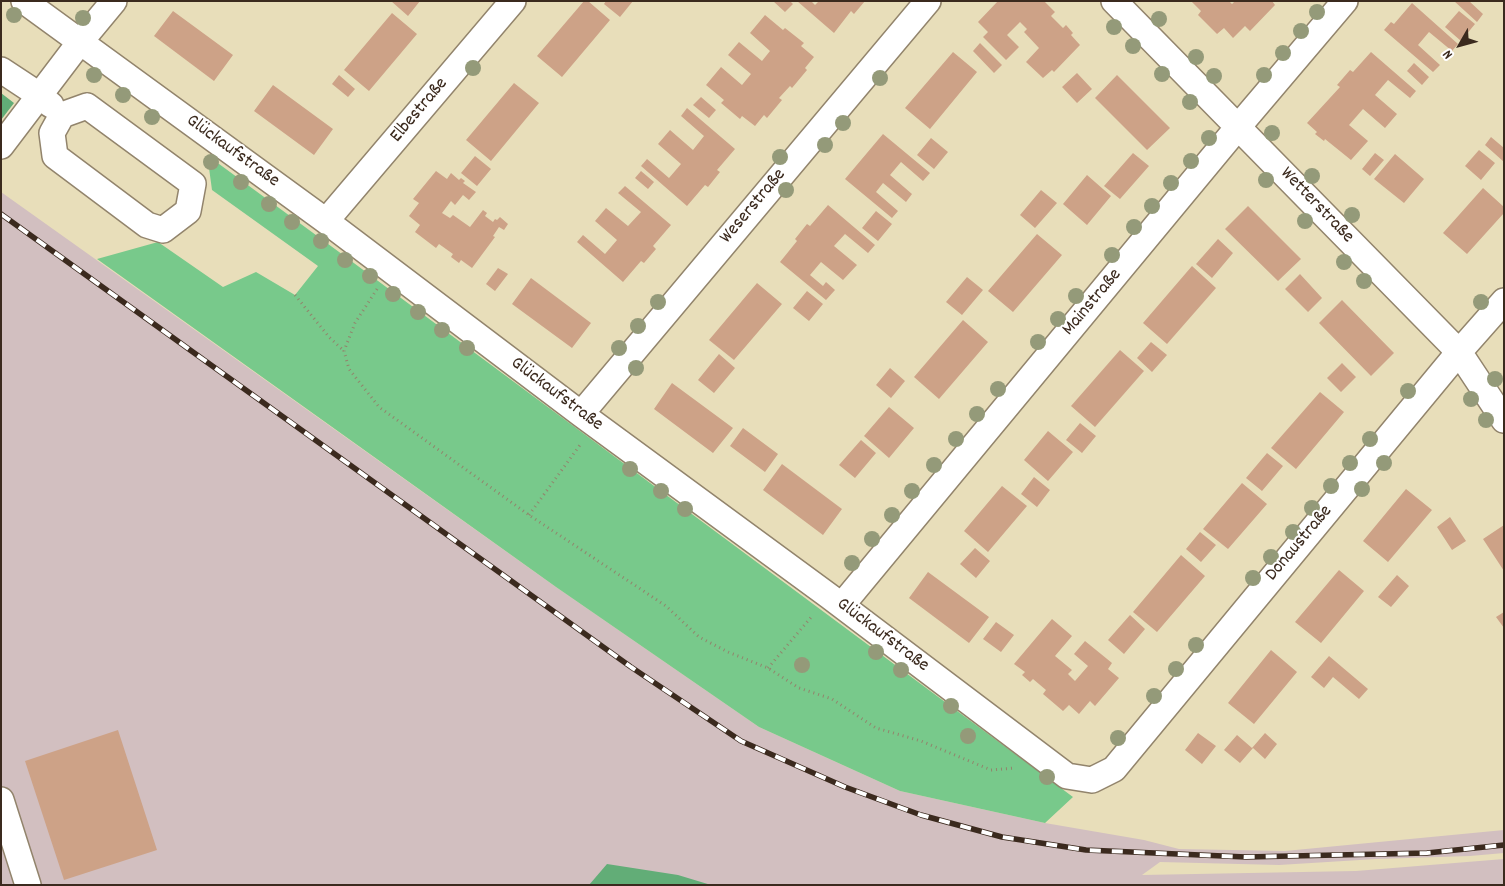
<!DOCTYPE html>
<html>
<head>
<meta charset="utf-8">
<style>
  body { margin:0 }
  #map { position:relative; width:1505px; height:886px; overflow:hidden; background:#e8deba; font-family:Dekko,sans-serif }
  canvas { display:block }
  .frame { position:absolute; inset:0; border:2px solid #3b2a1e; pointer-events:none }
  .north { position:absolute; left:1435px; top:20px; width:50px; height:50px; -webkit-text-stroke:4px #fff; paint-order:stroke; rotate:232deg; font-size:14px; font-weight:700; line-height:20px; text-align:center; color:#3b2a1e }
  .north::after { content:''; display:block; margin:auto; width:18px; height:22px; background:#3b2a1e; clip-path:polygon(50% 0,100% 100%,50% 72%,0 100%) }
</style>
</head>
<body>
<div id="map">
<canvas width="1505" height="886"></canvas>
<div class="frame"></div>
<div class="north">N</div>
</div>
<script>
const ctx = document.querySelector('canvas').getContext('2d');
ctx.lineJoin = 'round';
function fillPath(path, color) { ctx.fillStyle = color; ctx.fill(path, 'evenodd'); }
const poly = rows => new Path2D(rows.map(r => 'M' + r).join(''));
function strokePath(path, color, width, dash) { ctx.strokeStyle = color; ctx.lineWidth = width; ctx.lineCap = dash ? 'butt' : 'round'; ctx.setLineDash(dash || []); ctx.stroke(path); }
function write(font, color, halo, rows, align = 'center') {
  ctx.font = font + ' Dekko,sans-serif'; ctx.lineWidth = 4; ctx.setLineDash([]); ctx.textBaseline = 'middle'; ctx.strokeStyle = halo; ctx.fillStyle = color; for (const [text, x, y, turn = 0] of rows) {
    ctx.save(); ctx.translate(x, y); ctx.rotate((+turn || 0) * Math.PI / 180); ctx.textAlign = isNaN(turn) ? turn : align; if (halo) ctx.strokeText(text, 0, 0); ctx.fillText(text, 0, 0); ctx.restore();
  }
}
fillPath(poly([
  [1,192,556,587,759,727,900,791,1045,823,1144,840,1179,849,1285,851,1504,830,1504,853,1470,856,1376,859,1279,865,1160,862,1142,875,1356,871,1504,859,1504,885,1,885]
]), '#d2bfc0');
fillPath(poly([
  [215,161,335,249,1073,797,1045,823,900,791,759,727,556,587,97,259,158,242,223,287,256,272,295,295,318,266,212,190,209,168]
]), '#78c98b');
fillPath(poly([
  [1,93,14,103,1,120],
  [607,864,678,875,711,885,589,885]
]), '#62ad77');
fillPath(poly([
  [391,1,420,1,408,16],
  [584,1,588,1,610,20,562,77,537,56],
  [606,1,633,1,620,17,604,4],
  [773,1,790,1,793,4,785,12],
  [797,1,811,1,815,5,819,1,865,1,854,14,851,11,834,33],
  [998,1,1044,1,1055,12,1051,16,1063,28,1066,25,1073,33,1071,35,1080,45,1054,72,1052,70,1043,78,1026,62,1039,48,1024,32,1027,29,1020,22,1007,35,1019,47,1006,60,983,37,988,32,978,22],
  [1191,1,1229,1,1232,4,1235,1,1272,1,1275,5,1250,31,1245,26,1233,38,1224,28,1217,34,1198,15,1201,11],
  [1454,1,1469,1,1483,14,1477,22],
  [1412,3,1458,44,1452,51,1429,32,1418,45,1440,65,1433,72,1384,30,1391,22,1394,24],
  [173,11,233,55,214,81,154,36],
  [1459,11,1475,24,1461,41,1445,27],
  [392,13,417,34,369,91,344,70],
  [765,15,783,30,785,28,804,43,801,46,814,57,805,68,807,70,792,88,790,86,779,98,782,100,767,118,764,115,755,126,742,116,740,119,721,103,724,100,706,85,721,67,742,85,751,74,728,55,739,42,762,61,770,51,750,33],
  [980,43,1002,65,994,73,973,51],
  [953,52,977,72,930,129,905,108],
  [1371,52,1416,91,1410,98,1388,80,1375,95,1397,114,1385,128,1363,109,1349,125,1368,141,1351,160,1325,139,1324,141,1315,134,1317,132,1307,123,1340,87,1337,85,1350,70,1353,72],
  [1414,63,1429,77,1422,85,1407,71],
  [1077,73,1092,89,1077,103,1062,87],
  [339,75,355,89,348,97,332,84],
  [1117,75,1170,128,1147,150,1095,98],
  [514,83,539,103,491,161,466,140],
  [273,85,333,129,314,155,254,111],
  [701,97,716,110,709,118,693,105],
  [687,108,735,149,717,170,720,172,708,187,705,185,687,206,641,166,647,159,669,178,681,164,658,144,670,130,693,150,704,136,681,116],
  [883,134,930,173,923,181,901,162,890,175,912,194,906,202,883,183,876,192,898,211,892,218,845,179],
  [1491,137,1504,148,1504,162,1485,145],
  [931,138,948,152,934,169,917,155],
  [1479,150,1495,163,1481,180,1465,166],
  [1133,153,1149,166,1120,199,1104,186],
  [1375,153,1384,160,1370,176,1362,169],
  [1395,154,1424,179,1404,203,1374,179],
  [475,156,491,169,477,186,461,173],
  [436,171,447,179,451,173,459,180,461,178,465,181,463,183,476,192,469,200,463,195,455,205,451,201,442,213,450,218,453,215,470,227,483,210,487,213,485,216,493,222,495,219,497,220,500,217,508,224,504,230,499,227,493,236,495,237,472,268,461,260,459,263,451,257,453,254,439,244,436,248,415,232,420,225,409,216,419,203,413,199],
  [641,171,654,182,648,189,635,178],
  [1087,175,1111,196,1087,225,1063,204],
  [625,186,671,225,653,246,656,249,644,263,641,261,623,282,577,242,583,235,605,254,617,240,595,221,606,208,628,226,641,212,618,193],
  [1483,188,1504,207,1504,213,1467,254,1443,233],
  [1041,190,1057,203,1035,228,1020,215],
  [828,205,875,245,868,253,845,234,834,246,857,265,843,280,821,262,810,275,823,286,826,282,835,290,826,300,780,262,797,241,795,239,807,224,810,226],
  [1248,206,1301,259,1278,281,1225,229],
  [876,211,892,224,878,241,862,228],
  [1037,234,1062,255,1013,312,988,291],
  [1218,239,1233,253,1212,278,1196,264],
  [1192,266,1216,288,1167,344,1143,323],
  [498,268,508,274,495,291,486,284],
  [1300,274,1322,298,1308,312,1285,289],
  [967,277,983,290,962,315,946,302],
  [531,278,591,323,572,348,512,304],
  [757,283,782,304,734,360,709,340],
  [807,291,823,304,809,321,793,308],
  [1342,300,1394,353,1371,376,1319,323],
  [963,320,988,342,939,399,914,377],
  [1151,342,1167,355,1152,372,1137,358],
  [1120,350,1144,371,1095,427,1071,406],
  [719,354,735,368,714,393,698,380],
  [1342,363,1356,377,1341,392,1327,378],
  [890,368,905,381,891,398,876,385],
  [672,383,733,428,713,453,654,409],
  [1320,392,1344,412,1296,469,1271,448],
  [889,407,914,428,889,458,864,436],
  [1080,423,1096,436,1082,453,1066,440],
  [743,428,778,454,765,472,730,446],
  [1048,431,1073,452,1048,481,1024,460],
  [861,440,876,453,855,478,839,465],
  [1267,453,1283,466,1262,491,1246,478],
  [782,464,842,509,823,535,763,490],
  [1034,477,1050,490,1037,507,1021,494],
  [1242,483,1267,504,1228,549,1203,529],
  [1002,486,1027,506,988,552,964,531],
  [1406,489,1432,510,1388,562,1363,541],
  [1450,517,1466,541,1452,550,1437,527],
  [1504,525,1504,571,1483,539],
  [1200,532,1216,545,1201,562,1186,549],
  [975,548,990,561,976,578,960,564],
  [1181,555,1205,576,1157,632,1133,612],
  [1339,570,1364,591,1321,643,1295,622],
  [928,572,989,617,969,643,909,598],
  [1397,575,1409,586,1391,607,1378,597],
  [1504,612,1504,628,1496,617],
  [1130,615,1145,629,1124,654,1108,640],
  [1052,619,1072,636,1055,656,1072,670,1068,674,1075,681,1088,666,1074,654,1085,641,1112,663,1108,669,1119,678,1095,706,1090,701,1079,714,1069,705,1063,711,1043,694,1046,690,1033,679,1030,682,1022,675,1025,672,1014,664],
  [996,622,1014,635,1001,652,983,639],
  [1271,650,1297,672,1254,724,1228,703],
  [1329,656,1368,689,1359,699,1333,677,1324,688,1311,677],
  [118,730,157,850,64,880,25,761],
  [1198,733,1216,746,1202,764,1185,750],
  [1265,733,1277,744,1265,759,1253,748,1240,763,1224,750,1237,735,1252,748]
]), '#cda287');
const minor = poly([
  [24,1,326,221,581,414,829,596,1067,776,1092,780,1114,769,1459,352,1504,301],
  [1114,1,1459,352,1504,420],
  [1,70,39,95,51,105],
  [87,106,193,184,188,211,163,230,147,225,55,156,52,133,62,115,87,106],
  [1,146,80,42,114,1],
  [326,221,513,1],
  [581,414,928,1],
  [842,605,1238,127,1345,1],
  [1,800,28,885]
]);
strokePath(minor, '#92846c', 28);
strokePath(poly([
  [377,289,355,323,344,351,349,369,379,407,529,515,666,606,699,637,728,652,768,668,799,688,832,699,876,728,921,741,991,770,1015,768],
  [295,295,329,337,344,351],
  [529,515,580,445],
  [768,668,813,615]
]), '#92846c', 3, [1, 4]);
strokePath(minor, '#fff', 25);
const rail = poly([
  [1,214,631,667,741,741,845,787,921,815,1002,837,1086,850,1246,857,1427,853,1504,845]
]);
strokePath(rail, '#3b2a1e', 5.5);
strokePath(rail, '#fff', 4, [11]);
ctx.fillStyle = '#949a79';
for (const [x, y] of [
  [1317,12],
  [14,15],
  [83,18],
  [1159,19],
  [1114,27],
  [1301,31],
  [1133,46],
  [1283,53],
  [1196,57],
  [473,68],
  [1162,74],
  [94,75],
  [1264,75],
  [1214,76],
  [880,78],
  [123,95],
  [1190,102],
  [152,117],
  [843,123],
  [1272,133],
  [1209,138],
  [825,145],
  [780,157],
  [1191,161],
  [211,162],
  [1312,176],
  [1266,180],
  [241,182],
  [1171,183],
  [786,190],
  [269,204],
  [1152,206],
  [1352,215],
  [1305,221],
  [292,222],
  [1134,227],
  [321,241],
  [1112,255],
  [345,260],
  [1344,262],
  [370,276],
  [1364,281],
  [393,294],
  [1076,296],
  [658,302],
  [1481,302],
  [418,312],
  [1058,319],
  [638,326],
  [442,330],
  [1038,342],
  [467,348],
  [619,348],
  [636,368],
  [1495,379],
  [998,389],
  [1408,391],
  [1471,399],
  [977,414],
  [1486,420],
  [956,439],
  [1370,439],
  [1350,463],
  [1384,463],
  [934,465],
  [630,469],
  [1331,486],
  [1362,489],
  [661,491],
  [912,491],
  [1312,508],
  [685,509],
  [892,515],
  [1293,532],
  [872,539],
  [1271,557],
  [852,563],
  [1253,578],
  [1196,645],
  [876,652],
  [802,665],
  [1176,669],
  [901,670],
  [1154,696],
  [951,706],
  [968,736],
  [1118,738],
  [1047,777]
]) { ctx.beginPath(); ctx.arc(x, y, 8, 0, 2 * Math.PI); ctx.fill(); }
write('19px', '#3b2a1e', '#fff', [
  ["Elbestraße",420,111,-50],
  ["Glückaufstraße",232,152,36],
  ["Wetterstraße",1316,206,46],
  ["Weserstraße",754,207,-50],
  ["Mainstraße",1093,303,-50],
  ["Glückaufstraße",556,395,37],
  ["Donaustraße",1300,544,-50],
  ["Glückaufstraße",882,636,37]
]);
</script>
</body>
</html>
